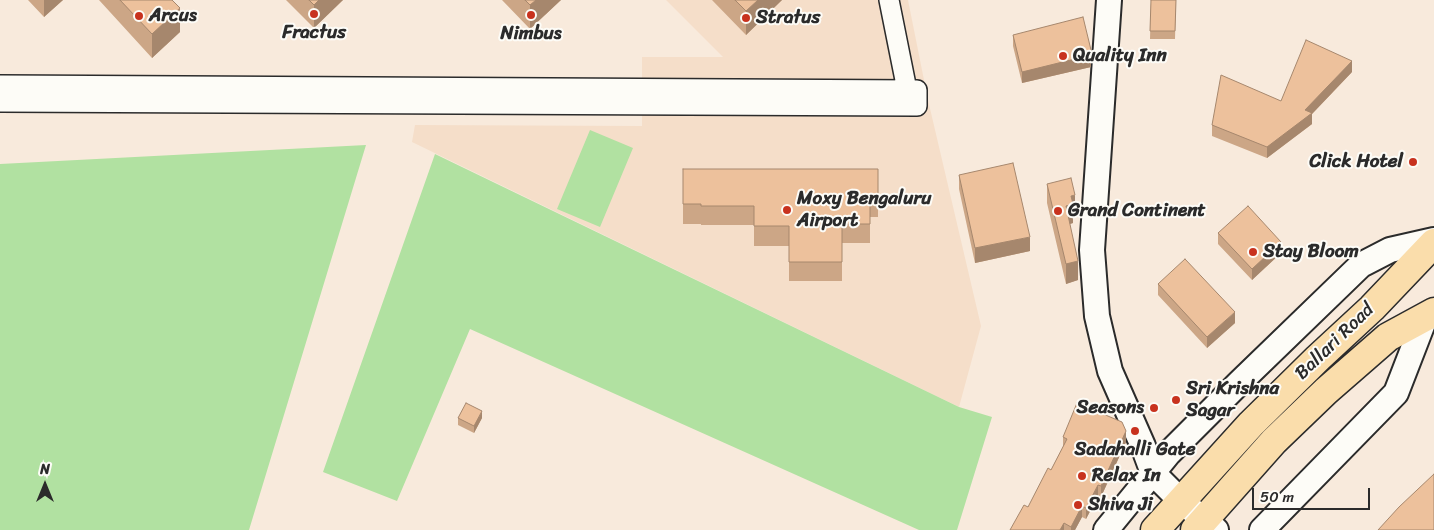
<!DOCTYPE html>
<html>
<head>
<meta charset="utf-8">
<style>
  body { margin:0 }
  #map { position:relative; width:1434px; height:530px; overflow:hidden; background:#f8eadc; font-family:Sriracha,sans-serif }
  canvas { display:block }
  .north { position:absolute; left:20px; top:460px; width:50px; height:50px; -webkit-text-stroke:4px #fdfcf7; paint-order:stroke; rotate:0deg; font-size:14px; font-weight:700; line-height:20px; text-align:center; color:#2b2b2b }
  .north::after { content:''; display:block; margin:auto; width:18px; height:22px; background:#2b2b2b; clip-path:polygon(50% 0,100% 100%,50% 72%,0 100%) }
  .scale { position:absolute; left:1252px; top:488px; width:118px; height:22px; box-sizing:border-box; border:2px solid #2b2b2b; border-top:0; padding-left:6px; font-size:15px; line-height:18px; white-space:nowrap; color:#2b2b2b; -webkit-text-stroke:4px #fdfcf7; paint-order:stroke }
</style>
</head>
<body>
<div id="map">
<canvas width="1434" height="530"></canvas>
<div class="north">N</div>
<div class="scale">50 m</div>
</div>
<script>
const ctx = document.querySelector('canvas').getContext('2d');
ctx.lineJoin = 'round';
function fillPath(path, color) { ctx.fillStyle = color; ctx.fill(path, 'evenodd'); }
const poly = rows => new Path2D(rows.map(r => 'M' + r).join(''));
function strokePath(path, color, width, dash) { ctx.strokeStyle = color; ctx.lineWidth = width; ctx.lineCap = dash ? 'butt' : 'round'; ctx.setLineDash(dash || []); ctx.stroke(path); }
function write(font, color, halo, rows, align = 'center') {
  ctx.font = font + ' Sriracha,sans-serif'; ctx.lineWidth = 4; ctx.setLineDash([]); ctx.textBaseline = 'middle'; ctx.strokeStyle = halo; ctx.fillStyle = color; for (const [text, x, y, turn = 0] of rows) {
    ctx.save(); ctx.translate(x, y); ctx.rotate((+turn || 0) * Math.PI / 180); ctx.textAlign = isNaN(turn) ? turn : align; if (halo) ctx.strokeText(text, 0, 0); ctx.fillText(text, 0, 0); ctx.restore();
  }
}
fillPath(poly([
  [666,0,908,0,928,100,981,326,959,407,412,142,415,125,642,126,642,57,723,57]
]), '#f5dec9');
fillPath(poly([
  [590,130,633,148,600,227,557,209],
  [366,145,249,530,0,530,0,164],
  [435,154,959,407,992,417,957,530,919,530,470,329,397,501,323,472]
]), '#b1e1a1');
const minor = poly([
  [889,0,907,90],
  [0,85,917,90,917,106,0,102]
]);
const tertiary = poly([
  [1109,0,1092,250,1097,316,1110,371,1143,446,1153,473,1180,500,1216,530],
  [1106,530,1169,453,1239,383,1361,265,1390,250,1434,240],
  [1262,530,1396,393,1425,318]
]);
const trunk = poly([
  [1155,530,1251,424,1318,358,1372,308,1434,243],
  [1195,530,1274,441,1326,391,1388,337,1434,312]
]);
strokePath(minor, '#2b2b2b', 22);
strokePath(tertiary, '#2b2b2b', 28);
strokePath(trunk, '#2b2b2b', 31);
strokePath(minor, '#fdfcf7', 19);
strokePath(tertiary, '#fdfcf7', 24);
strokePath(trunk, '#faddab', 28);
fillPath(poly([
  [28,0,63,0,44,17],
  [99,0,172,0,180,32,152,58],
  [286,0,343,0,314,28],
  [502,0,561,0,530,29],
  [712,0,782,0,746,35],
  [1151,0,1176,0,1175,39,1150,39],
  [1013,35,1091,67,1022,83,1013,46],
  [1352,72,1312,114,1312,124,1267,158,1212,136,1212,125,1281,101],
  [683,169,878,169,878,217,870,217,870,243,842,243,842,281,789,281,789,246,754,246,754,225,701,225,701,224,683,224],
  [959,175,1030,251,975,263,959,189],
  [1047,184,1075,214,1073,215,1073,223,1070,224,1078,280,1066,284,1047,203],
  [1218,233,1281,253,1252,280,1218,244],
  [1158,284,1235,323,1207,348,1158,295],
  [458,418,482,418,474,433,458,425],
  [1063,437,1126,442,1101,497,1098,496,1086,519,1082,517,1075,530,1010,530,1028,507,1051,470,1063,447]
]), '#cca686');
fillPath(poly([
  [44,0,63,0,44,17],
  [319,0,343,0,314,28,314,5],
  [536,0,561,0,530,29,530,5],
  [758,0,782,0,746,35,746,11],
  [180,8,180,32,152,58,152,34],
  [1091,50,1091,67,1022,83,1022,72],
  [1352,61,1352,72,1312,114,1312,124,1267,158,1267,147],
  [1075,195,1075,214,1073,215,1073,223,1066,225,1066,206,1071,196],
  [1030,237,1030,251,975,263,975,248],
  [1281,242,1281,253,1252,280,1252,269],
  [1078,261,1078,280,1066,284,1066,264],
  [1235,312,1235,323,1207,348,1207,337],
  [482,411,482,418,474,433,474,426],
  [1126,431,1126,442,1101,497,1101,486],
  [1098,485,1098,496,1086,519,1086,508],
  [1082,506,1082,517,1075,530,1071,530,1071,527],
  [1064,523,1064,530,1060,530]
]), '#a6876d');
const building = poly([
  [120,0,172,0,180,8,152,34,120,0],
  [309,0,319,0,314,5,309,0],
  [525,0,536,0,530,5,525,0],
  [735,0,758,0,746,11,735,0],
  [1151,0,1176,0,1175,31,1150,31,1151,0],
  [1083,17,1091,50,1091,55,1022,72,1013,35,1083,17],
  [1306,40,1352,61,1305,110,1312,113,1267,147,1212,125,1221,75,1281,101,1306,40],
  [1013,163,1030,237,975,248,959,175,1013,163],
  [683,169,878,169,878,198,870,198,870,224,842,224,842,262,789,262,789,226,754,226,754,206,701,206,701,204,683,204,683,169],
  [1071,178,1075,195,1071,196,1073,204,1066,206,1078,261,1066,264,1047,184,1071,178],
  [1248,206,1281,242,1252,269,1218,233,1248,206],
  [1185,259,1235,312,1207,337,1158,284,1185,259],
  [466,403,482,411,474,426,458,418,466,403],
  [1077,403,1122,422,1126,431,1101,486,1098,485,1086,508,1082,506,1071,527,1064,523,1060,530,1010,530,1024,505,1028,507,1048,468,1051,470,1067,439,1063,437,1077,403],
  [1434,474,1434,530,1378,530,1399,507,1434,474]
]);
fillPath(building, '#edc19c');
strokePath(building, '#a6876d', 1);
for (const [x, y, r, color] of [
  [314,14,5,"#c8321e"],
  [531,15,5,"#c8321e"],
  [139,16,5,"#c8321e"],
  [746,18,5,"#c8321e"],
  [1063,56,5,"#c8321e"],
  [1413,162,5,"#c8321e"],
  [787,210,5,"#c8321e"],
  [1058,211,5,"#c8321e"],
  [1253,252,5,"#c8321e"],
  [1176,400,5,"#c8321e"],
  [1154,408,5,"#c8321e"],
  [1135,431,5,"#c8321e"],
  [1082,476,5,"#c8321e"],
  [1078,505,5,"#c8321e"]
]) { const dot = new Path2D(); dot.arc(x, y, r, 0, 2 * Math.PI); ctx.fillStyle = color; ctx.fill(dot); strokePath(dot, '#fdfcf7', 2); }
write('bold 19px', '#2b2b2b', '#fdfcf7', [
  ["Arcus",149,16],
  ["Stratus",756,18],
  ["Fractus",314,33,"center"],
  ["Nimbus",531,34,"center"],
  ["Quality Inn",1073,56],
  ["Click Hotel",1403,162,"right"],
  ["Moxy Bengaluru",797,199],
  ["Airport",797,221],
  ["Grand Continent",1068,211],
  ["Stay Bloom",1263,252],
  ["Sri Krishna",1186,389],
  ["Sagar",1186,411],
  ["Seasons",1144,408,"right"],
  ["Sadahalli Gate",1135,450,"center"],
  ["Relax In",1092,476],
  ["Shiva Ji",1088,505]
], 'left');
write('19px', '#2b2b2b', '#fdfcf7', [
  ["Ballari Road",1335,342,-44]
]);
</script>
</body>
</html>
